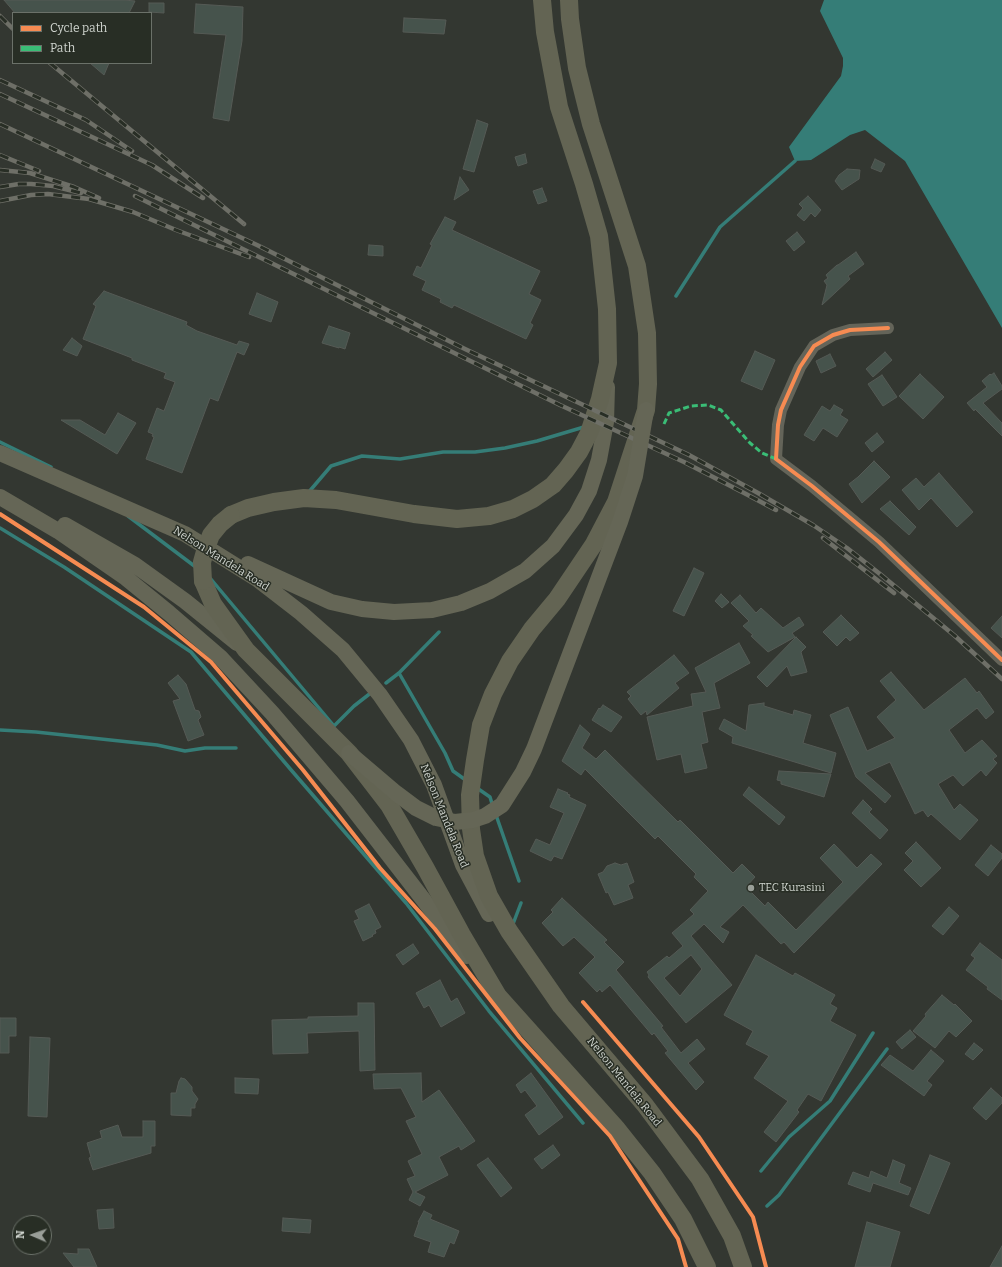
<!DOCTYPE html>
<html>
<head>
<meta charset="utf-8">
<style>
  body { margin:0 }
  #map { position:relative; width:1002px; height:1267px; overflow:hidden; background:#333731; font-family:Bitter,serif }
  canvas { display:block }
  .legend { position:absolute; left:12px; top:12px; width:140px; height:52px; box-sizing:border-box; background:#282e25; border:1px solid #6b7169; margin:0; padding:5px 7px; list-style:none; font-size:12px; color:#d0d5cf }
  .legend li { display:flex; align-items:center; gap:8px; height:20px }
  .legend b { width:20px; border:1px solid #6b7169 }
  .north { position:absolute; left:12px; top:1215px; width:40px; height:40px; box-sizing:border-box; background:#282e25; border:1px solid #6b7169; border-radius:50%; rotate:272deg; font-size:11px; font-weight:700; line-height:16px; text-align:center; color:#d0d5cf }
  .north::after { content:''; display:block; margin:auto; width:14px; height:18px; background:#999e98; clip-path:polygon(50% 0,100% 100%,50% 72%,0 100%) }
</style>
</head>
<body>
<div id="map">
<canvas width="1002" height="1267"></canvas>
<ul class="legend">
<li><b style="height:5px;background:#f68b52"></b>Cycle path</li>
<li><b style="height:5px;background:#3abd76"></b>Path</li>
</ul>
<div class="north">N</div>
</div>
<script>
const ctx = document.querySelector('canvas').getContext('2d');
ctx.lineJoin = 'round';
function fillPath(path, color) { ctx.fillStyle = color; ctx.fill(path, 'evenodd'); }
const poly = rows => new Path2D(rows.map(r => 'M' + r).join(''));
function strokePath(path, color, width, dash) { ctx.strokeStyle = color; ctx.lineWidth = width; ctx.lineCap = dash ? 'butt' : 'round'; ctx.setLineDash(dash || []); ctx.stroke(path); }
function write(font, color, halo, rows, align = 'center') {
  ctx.font = font + ' Bitter,serif'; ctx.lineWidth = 3; ctx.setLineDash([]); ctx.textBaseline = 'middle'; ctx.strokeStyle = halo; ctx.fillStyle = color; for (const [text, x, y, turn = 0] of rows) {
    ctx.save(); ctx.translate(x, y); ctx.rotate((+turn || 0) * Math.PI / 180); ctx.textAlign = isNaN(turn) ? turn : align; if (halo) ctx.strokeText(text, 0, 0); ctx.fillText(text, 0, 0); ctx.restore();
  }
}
fillPath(poly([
  [824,0,1002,0,1002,328,905,161,865,130,850,135,811,160,795,161,789,147,841,76,843,66,843,58,820,11]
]), '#357d77');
strokePath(poly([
  [676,296,720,227,795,161],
  [0,442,51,467],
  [308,493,331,466,362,456,400,459,443,452,475,452,505,448,537,441,584,427],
  [128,516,197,568],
  [0,528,64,567,191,652,292,771,406,903,489,1011,583,1123],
  [210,578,334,726,354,706,372,692],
  [399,673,445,753,453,771,467,781],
  [386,683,399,673,439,632],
  [0,730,36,732,157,745,185,751,205,748,236,748],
  [477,788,490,797,493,807],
  [496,815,519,881],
  [513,924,521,903],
  [761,1171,789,1137,830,1101,873,1033],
  [767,1206,779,1195,887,1049]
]), '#357d77', 3.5);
const building = poly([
  [4,0,124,0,135,1,129,13,15,13,4,0],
  [149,3,164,3,164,13,149,12,149,3],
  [196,4,243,7,242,41,229,121,213,118,226,35,194,33,196,4],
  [404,18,446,20,444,34,403,32,404,18],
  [90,63,109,63,104,75,90,63],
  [477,120,488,124,474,172,463,169,477,120],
  [525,154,527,163,518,166,515,157,525,154],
  [875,159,885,164,881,172,871,168,875,159],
  [847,169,860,170,859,179,842,190,835,181,839,175,847,169],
  [460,177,469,190,454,200,460,177],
  [542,188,547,201,538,204,533,191,542,188],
  [808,196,821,210,815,217,811,213,804,221,797,215,803,208,799,204,808,196],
  [445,217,456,222,452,230,540,271,529,294,541,300,530,323,533,325,526,339,454,305,452,308,440,302,441,299,422,290,426,281,413,275,417,266,421,268,432,245,430,244,445,217],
  [797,232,805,242,794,251,786,241,797,232],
  [369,245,383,246,383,256,368,255,369,245],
  [856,252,864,264,848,276,850,279,822,305,827,285,824,281,828,278,826,275,837,265,838,265,856,252],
  [104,291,187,322,186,325,197,331,237,345,239,341,249,344,244,355,237,352,218,401,210,398,182,473,146,459,154,437,152,436,153,434,148,432,157,408,164,411,175,382,164,378,166,373,132,360,132,358,83,339,96,306,93,304,104,291],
  [257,293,278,302,271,322,249,314,257,293],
  [329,326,350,333,345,349,339,347,339,348,322,343,329,326],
  [72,338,82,346,77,356,63,350,72,338],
  [755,351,775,360,762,390,741,381,755,351],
  [885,352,892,360,873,377,866,369,885,352],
  [830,354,836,366,821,373,816,361,830,354],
  [994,373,1002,386,1002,389,983,403,1002,423,1002,436,975,409,974,411,967,403,987,387,982,381,990,374,991,375,994,373],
  [920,374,944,397,923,419,899,396,920,374],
  [882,375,897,397,883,406,868,384,882,375],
  [834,405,843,410,840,415,848,420,837,437,823,428,814,441,804,435,822,406,830,411,834,405],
  [118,413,136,423,117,454,61,420,80,420,105,435,118,413],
  [877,433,884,442,872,452,865,443,877,433],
  [874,461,890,477,862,503,849,484,858,477,874,461],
  [939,473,973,512,957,527,931,498,919,510,902,490,916,478,924,487,939,473],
  [890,501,916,527,909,535,880,509,890,501],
  [694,568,704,573,684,616,673,611,694,568],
  [721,594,729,602,722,608,715,601,721,594],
  [740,595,756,613,761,608,783,628,799,617,804,625,792,633,795,637,768,652,751,636,753,635,743,626,749,621,731,603,740,595],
  [841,615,859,633,850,641,846,637,837,646,823,632,841,615],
  [1002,616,1002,638,991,628,1002,616],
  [796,637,806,647,801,652,807,672,791,676,787,666,767,687,757,677,796,637],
  [739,643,750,663,714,683,720,708,702,712,708,742,701,744,707,768,685,773,681,754,657,760,647,717,693,706,691,694,706,692,695,668,739,643],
  [674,655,689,673,675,683,679,688,647,715,646,711,641,715,628,699,631,696,627,692,674,655],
  [891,672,924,710,965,678,977,693,979,691,994,712,986,719,977,708,949,730,965,753,982,740,997,756,993,759,997,763,986,776,981,770,963,786,953,775,938,784,954,810,960,804,978,820,960,840,931,814,928,817,923,810,915,814,890,762,865,773,891,796,885,803,856,777,830,715,848,707,867,751,895,738,877,717,896,700,880,681,891,672],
  [178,675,186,684,195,710,199,711,201,717,198,720,204,735,188,741,173,701,180,699,168,683,178,675],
  [764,703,764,706,793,715,794,710,811,715,803,743,836,753,831,773,732,743,733,737,719,729,724,719,746,731,749,705,764,703],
  [603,705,622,717,611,732,592,720,599,708,600,709,603,705],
  [580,725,590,734,582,748,596,759,605,750,678,822,680,820,733,873,742,864,755,877,746,887,765,906,768,902,796,930,843,882,820,858,834,844,857,868,871,854,882,864,794,953,784,942,781,944,743,905,720,927,729,932,723,943,704,924,691,936,732,985,686,1023,648,977,649,975,647,972,667,956,669,958,683,946,672,933,694,914,690,910,708,891,694,877,696,874,658,836,655,839,585,769,581,775,562,761,580,725],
  [691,955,702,969,680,996,664,978,691,955],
  [779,771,831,774,824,797,781,784,781,781,777,780,779,771],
  [749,787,785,817,779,825,743,795,749,787],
  [558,789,568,793,567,794,570,795,569,797,586,805,562,859,554,856,551,861,530,851,536,839,550,845,564,813,550,807,558,789],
  [863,800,872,809,869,812,888,830,880,839,852,813,863,800],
  [916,842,941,868,921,887,904,870,913,861,905,853,916,842],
  [991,845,1002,854,1002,858,988,876,975,865,991,845],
  [615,863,621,865,627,863,634,882,628,885,633,898,614,905,608,892,606,893,598,874,603,872,607,866,615,863],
  [562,898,607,940,604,942,624,962,616,970,663,1026,661,1027,681,1053,697,1039,705,1049,688,1063,704,1082,696,1090,665,1053,668,1051,654,1033,652,1035,610,985,602,992,600,989,597,992,579,973,595,957,574,937,563,946,542,923,553,912,551,910,562,898],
  [369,904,381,927,375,930,376,933,372,935,373,936,363,941,354,921,359,919,355,911,369,904],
  [949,907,959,916,943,935,932,926,949,907],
  [980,943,1002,960,1002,1000,987,989,988,987,966,970,975,958,971,955,980,943],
  [413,944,419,953,403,965,396,955,413,944],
  [756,955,793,976,795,973,835,995,830,1004,837,1008,830,1021,856,1035,821,1101,808,1094,797,1110,799,1112,776,1142,764,1132,788,1101,754,1078,769,1056,746,1044,753,1031,724,1015,756,955],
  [440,980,451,1002,457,998,465,1013,441,1027,429,1005,424,1008,416,993,440,980],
  [942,995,954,1005,955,1004,972,1021,956,1037,949,1031,935,1048,913,1031,926,1016,925,1014,942,995],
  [358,1003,374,1003,375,1070,360,1071,359,1031,307,1033,308,1053,273,1054,272,1020,308,1019,308,1017,358,1016,358,1003],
  [0,1018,16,1018,16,1036,9,1036,9,1053,0,1053,0,1018],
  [910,1030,916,1037,902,1049,896,1042,910,1030],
  [30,1037,50,1038,47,1117,28,1116,30,1037],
  [974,1043,983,1050,973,1060,965,1054,974,1043],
  [931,1050,944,1061,927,1081,932,1085,924,1096,881,1065,890,1055,913,1071,931,1050],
  [421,1073,422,1102,439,1090,475,1141,461,1150,459,1146,439,1157,448,1175,415,1192,425,1197,420,1206,409,1200,413,1192,407,1179,415,1176,408,1161,422,1154,406,1121,416,1117,401,1088,374,1089,373,1074,421,1073],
  [531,1073,563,1117,539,1135,525,1115,537,1106,525,1090,521,1093,516,1085,531,1073],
  [181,1078,185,1079,192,1087,192,1091,198,1099,195,1104,195,1108,191,1108,191,1116,171,1115,171,1093,176,1093,179,1081,181,1078],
  [235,1078,259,1079,258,1094,235,1093,235,1078],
  [991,1088,1002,1098,1002,1103,986,1120,973,1108,991,1088],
  [143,1121,155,1121,155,1146,151,1146,151,1153,93,1170,89,1158,91,1157,87,1143,102,1138,100,1131,118,1125,122,1137,143,1137,143,1121],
  [553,1145,560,1155,542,1169,534,1159,553,1145],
  [930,1155,950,1163,929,1214,910,1206,930,1155],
  [488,1158,512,1188,501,1197,477,1165,488,1158],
  [893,1160,905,1165,899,1183,911,1188,908,1195,873,1183,870,1192,848,1184,853,1172,869,1178,871,1171,887,1178,893,1160],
  [113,1209,114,1228,99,1229,97,1210,113,1209],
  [424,1211,432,1215,430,1219,459,1231,454,1244,450,1242,444,1257,428,1252,431,1242,414,1236,419,1222,418,1222,424,1211],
  [283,1218,311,1220,310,1233,282,1231,283,1218],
  [867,1222,900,1232,890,1267,855,1267,867,1222],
  [1002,1246,1002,1267,990,1267,1002,1246],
  [78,1249,89,1249,97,1267,74,1267,63,1253,78,1254,78,1249]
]);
fillPath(building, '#46534c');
strokePath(building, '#555a55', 1);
strokePath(poly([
  [888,328,850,330,833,335,814,346,800,367,781,410,778,425,776,459,812,486,879,542,1002,660]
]), '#646459', 12);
strokePath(poly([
  [0,453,185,534,257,579,301,613,343,650,380,695,411,740,434,785,463,865,489,914],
  [0,497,58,531,126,578,169,613,220,657,272,713,347,801,467,956],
  [65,525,135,565,185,601,237,643],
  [248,564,331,602,362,609,394,612,432,610,461,603,490,591,525,571,553,546,576,515,589,491,599,460,606,422,607,387]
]), '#656656', 16);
strokePath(poly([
  [569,0,570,19,577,68,591,124,637,266,647,333,648,384,646,410,616,502,594,544,557,599,532,629,510,661,493,694,481,725,475,760,470,795,471,829,475,856,489,896,509,931,561,1006,645,1105,700,1179,732,1236,743,1267],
  [231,515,248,508,274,502,304,498,336,500,414,514,457,519,489,516,513,509,533,499,553,485,566,470,579,452,589,433,600,399,608,363,607,309,599,236,584,184,559,107,545,32,542,0],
  [203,581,213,604,246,650,349,753,389,805,425,867,462,935,498,996,617,1129,652,1173,683,1219,707,1267]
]), '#636453', 18);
const rail = poly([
  [0,16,13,29],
  [50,63,244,224],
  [0,80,86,120,132,151],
  [0,94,152,165,203,198],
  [0,124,257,245,465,349,689,455,758,493,813,525,847,548,880,574,955,636,1002,679],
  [0,155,39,171],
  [0,170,30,173,74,187,99,198],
  [0,187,19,184,31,184,53,186,81,193],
  [135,196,560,405,684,462,746,494,776,510],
  [0,201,31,195,48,194,89,199,133,212,176,230,249,257],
  [823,538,894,593]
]);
strokePath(rail, '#6e6f67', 4.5);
strokePath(rail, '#282e25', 3, [9]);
strokePath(poly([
  [349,753,396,793,416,808,436,818,455,822,473,820,485,816,502,805,523,772,534,749,620,522,635,476,646,410]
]), '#656656', 16);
strokePath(poly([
  [203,581,202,562,206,548,211,535,220,524,231,515]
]), '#636453', 18);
strokePath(poly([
  [664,424,669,413,691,406,708,405,721,410,750,443,762,453,776,459]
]), '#3abd76', 3, [6, 3]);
strokePath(poly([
  [888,328,850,330,833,335,814,346,800,367,781,410,778,425,776,459,812,486,879,542,1002,660],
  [0,514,144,607,211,662,303,770,380,868,435,929,520,1038,610,1136,678,1239,686,1267],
  [583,1002,699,1137,753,1217,766,1267]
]), '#f68b52', 4);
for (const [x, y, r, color] of [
  [751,888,4,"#999e98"]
]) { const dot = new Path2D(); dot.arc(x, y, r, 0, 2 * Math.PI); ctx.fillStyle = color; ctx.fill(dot); strokePath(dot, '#282e25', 1.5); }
write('11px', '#d0d5cf', '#282e25', [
  ["Nelson Mandela Road",221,559,32],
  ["Nelson Mandela Road",444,816,68],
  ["Nelson Mandela Road",624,1082,51]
]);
write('11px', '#d0d5cf', '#282e25', [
  ["TEC Kurasini",759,888]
], 'left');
</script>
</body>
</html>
